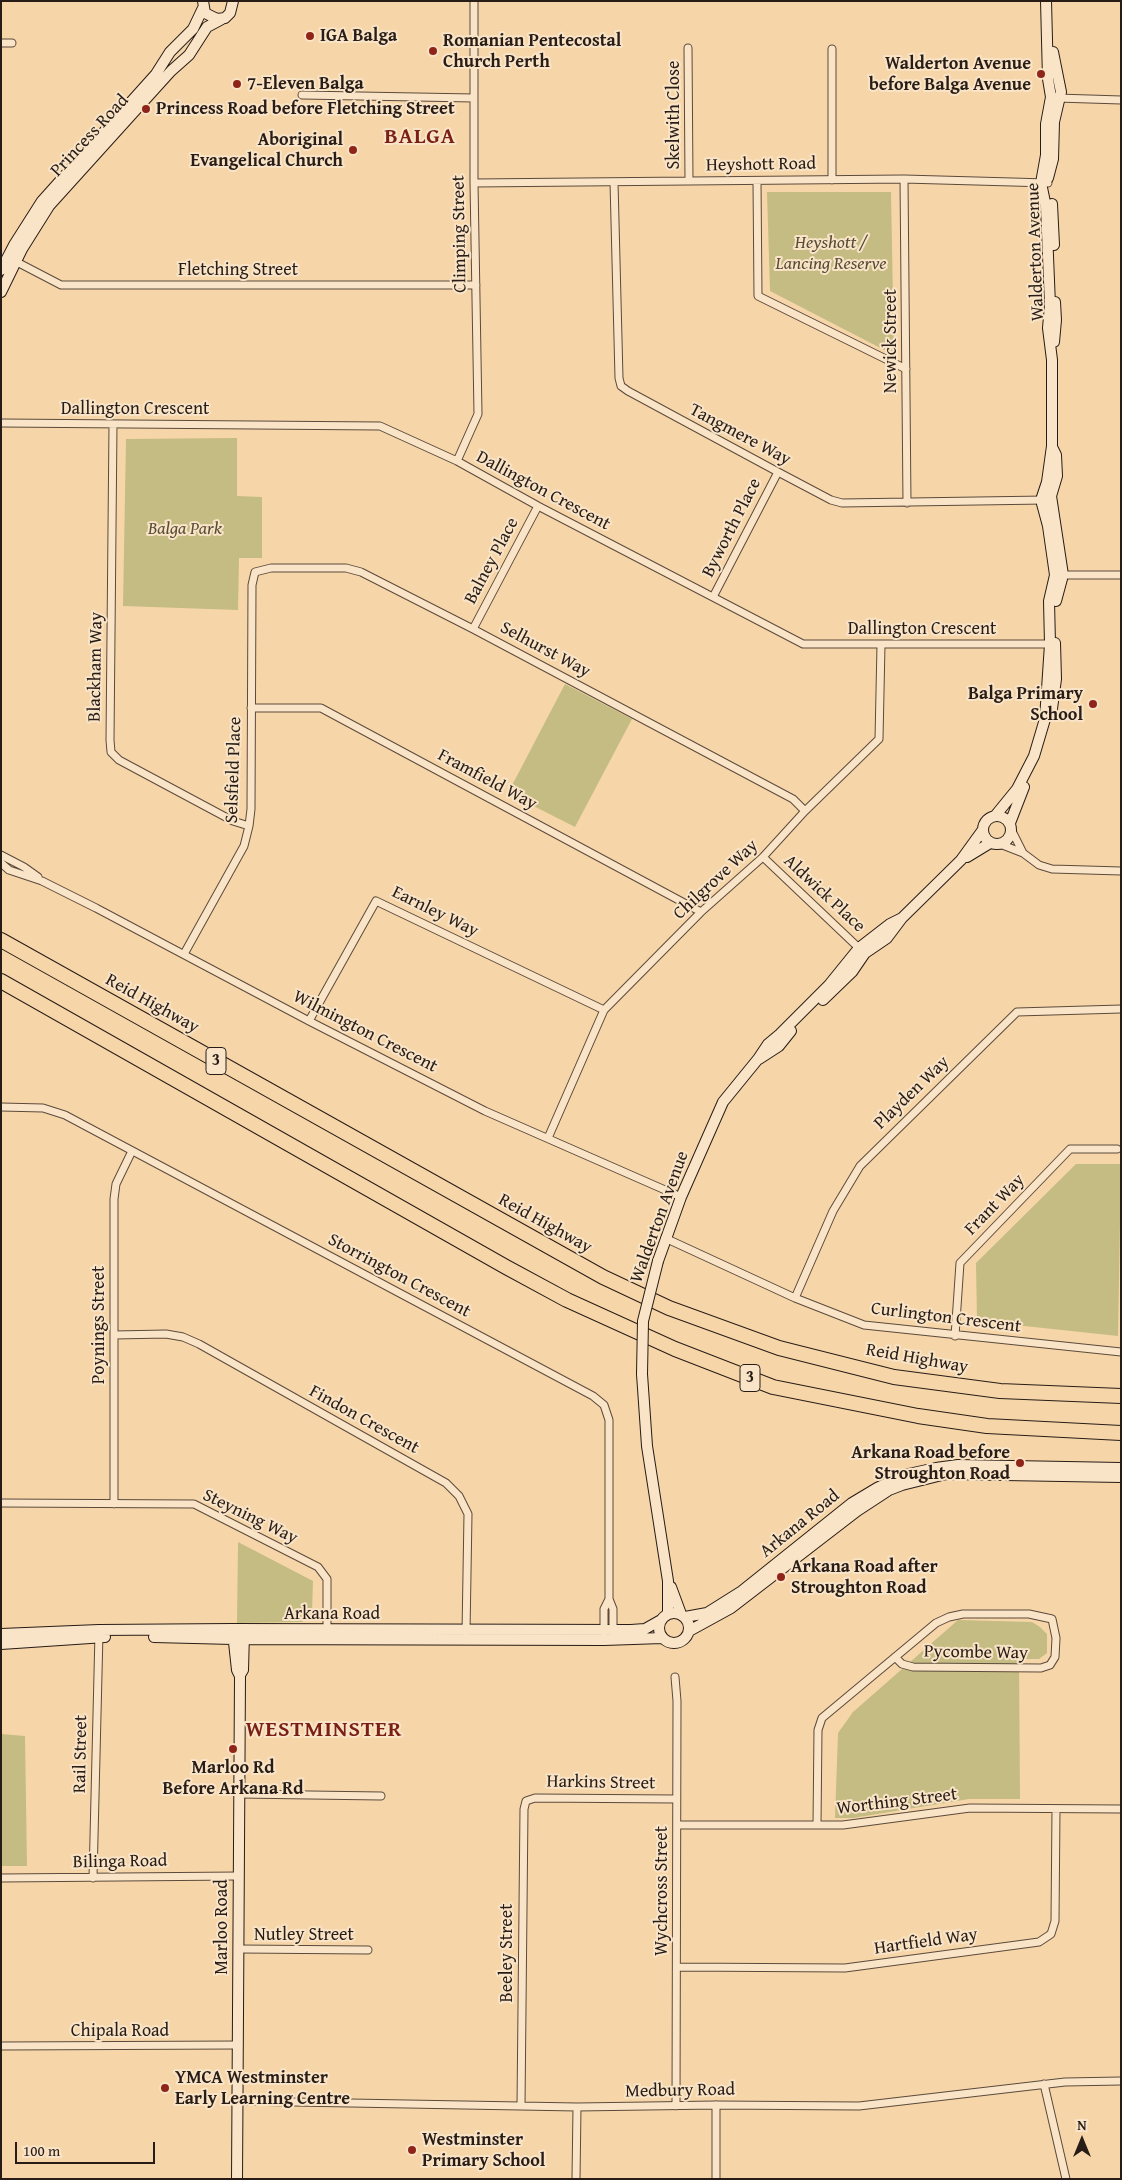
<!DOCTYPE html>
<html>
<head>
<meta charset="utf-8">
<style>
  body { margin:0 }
  #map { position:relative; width:1122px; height:2180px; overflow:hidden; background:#f6d6a9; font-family:"Gentium Book Plus",serif }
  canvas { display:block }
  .frame { position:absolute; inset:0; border:2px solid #281c16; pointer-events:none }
  .north { position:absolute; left:1057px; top:2115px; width:50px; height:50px; -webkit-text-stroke:4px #f9e4c7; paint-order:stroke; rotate:0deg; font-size:14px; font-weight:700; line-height:20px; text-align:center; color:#281c16 }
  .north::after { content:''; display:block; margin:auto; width:18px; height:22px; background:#281c16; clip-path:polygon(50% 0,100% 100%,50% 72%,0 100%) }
  .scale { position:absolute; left:15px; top:2142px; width:140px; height:22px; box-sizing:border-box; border:2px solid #281c16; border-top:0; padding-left:6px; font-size:15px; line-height:18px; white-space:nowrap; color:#281c16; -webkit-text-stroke:4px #f9e4c7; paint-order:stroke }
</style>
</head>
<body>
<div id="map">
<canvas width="1122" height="2180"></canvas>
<div class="frame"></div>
<div class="north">N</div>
<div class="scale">100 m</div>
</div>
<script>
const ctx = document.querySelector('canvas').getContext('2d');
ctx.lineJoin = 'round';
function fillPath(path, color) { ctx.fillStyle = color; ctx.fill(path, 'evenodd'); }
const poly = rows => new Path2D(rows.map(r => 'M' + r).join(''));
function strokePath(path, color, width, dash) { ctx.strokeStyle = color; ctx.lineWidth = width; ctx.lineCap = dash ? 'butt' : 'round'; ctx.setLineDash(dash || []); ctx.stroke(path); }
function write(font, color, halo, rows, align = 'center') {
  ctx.font = font + ' "Gentium Book Plus",serif'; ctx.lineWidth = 4; ctx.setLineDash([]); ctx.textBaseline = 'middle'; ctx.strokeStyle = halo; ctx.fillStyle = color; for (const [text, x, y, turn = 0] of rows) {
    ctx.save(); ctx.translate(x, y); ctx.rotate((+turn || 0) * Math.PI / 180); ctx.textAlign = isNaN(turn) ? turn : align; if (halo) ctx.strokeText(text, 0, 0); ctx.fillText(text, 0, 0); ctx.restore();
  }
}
fillPath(poly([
  [767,192,891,192,894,355,770,291],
  [237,438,237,496,262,497,262,558,239,558,238,610,123,606,126,439],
  [565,684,632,719,575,827,508,793],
  [1076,1164,1121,1164,1118,1336,977,1321,976,1263],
  [238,1542,313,1581,312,1613,302,1622,237,1623],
  [958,1620,1032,1622,1040,1627,1047,1634,1047,1653,1039,1659,1019,1659,1020,1799,969,1799,853,1818,835,1818,838,1733,853,1712],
  [1,1734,25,1736,27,1866,1,1866]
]), '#c4bc82');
const street = poly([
  [1,43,12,43],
  [688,48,689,181],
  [832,49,832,180],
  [302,95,474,98],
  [1057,98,1121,100],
  [904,179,907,503],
  [757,181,758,296,906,369],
  [614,182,619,378,621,386,628,391,778,472,831,500,842,503,1045,500],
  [474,183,904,179,1048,183],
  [13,260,61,285,476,285],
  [1,423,380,426,457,461,538,506,803,644,1053,644],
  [113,424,110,740,111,752,119,760,233,821,249,826],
  [457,461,478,414,474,183,474,1],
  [1059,575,1121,575],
  [713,597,778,472],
  [473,629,538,506],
  [251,708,321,708,701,912],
  [1012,831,1023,853],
  [1000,844,1023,853,1039,865,1052,869,1121,871],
  [1,855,24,867,38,877],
  [763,857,861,950],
  [1,863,9,870,42,881,96,908,309,1021,485,1111,681,1197],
  [184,954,244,846,249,826,251,809,252,585,255,572,271,568,346,568,361,572,473,629,793,799,805,811],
  [309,1021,376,901,604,1010],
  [1,1107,43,1108,65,1115,593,1396,604,1405,609,1420,609,1599,613,1609,613,1633],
  [548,1138,604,1010,701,912,763,857,805,811,879,739,881,645],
  [665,1238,795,1298,864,1325,1121,1352],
  [795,1298,833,1211,860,1166,1017,1012,1121,1009],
  [114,1335,166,1334,183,1337,199,1344,446,1483,459,1496,468,1514,466,1633],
  [955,1336,960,1263,1070,1149,1117,1149],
  [1,1503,194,1504,318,1567,327,1579,327,1632],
  [114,1504,114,1199,116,1184,132,1151],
  [604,1632,604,1609,609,1599],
  [675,1677,677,1701,676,2106],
  [239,1794,381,1796],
  [677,1825,843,1825,970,1808,1121,1809],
  [817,1825,818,1730,822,1718,936,1623,949,1617,963,1614,1029,1614,1052,1619,1056,1638,1055,1657,1050,1665,1041,1668,913,1667,902,1664,895,1657],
  [1,1878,238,1876],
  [93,1878,99,1633],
  [239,1949,368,1950],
  [677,1967,845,1968,1039,1942,1051,1934,1055,1921,1056,1809],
  [1,2046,238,2045],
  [1044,2084,1066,2179],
  [237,2101,577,2107,716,2105,859,2106,1065,2082,1121,2081],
  [716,2105,716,2179],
  [521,2106,524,1809,526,1801,535,1798,676,1799],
  [576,2179,577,2107]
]);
const secondary = poly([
  [203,1,205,13,217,19,225,18,230,13,233,1],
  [1048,178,1053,159,1054,122,1061,92,1053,52],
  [1052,204,1054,245],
  [1,270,14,245,42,201,156,74,170,52,193,29,203,8],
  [1,292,22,249,49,206,171,71,189,55,207,27,222,19],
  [1054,342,1056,320,1055,302],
  [1052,447,1056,455,1057,476,1051,496,1063,575,1056,601],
  [1051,716,1056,679,1055,643],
  '983 830a14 14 0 1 1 28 0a14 14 0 1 1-28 0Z',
  [995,816,1017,789,1034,756,1045,719,1050,644,1049,601,1055,575,1048,526,1041,500,1047,482,1052,446,1052,360,1048,328,1050,305,1046,207,1041,183,1046,155,1046,124,1051,97,1048,79,1046,1],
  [1010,823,1024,787],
  [967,857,990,843],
  [823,1000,852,972,865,953,887,938,902,918],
  [759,1059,779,1046,791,1031],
  [658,1261,681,1197,723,1102,758,1059,768,1044,780,1034,829,985,859,948,890,924,902,918,961,860,982,831],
  [642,1374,647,1446,668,1581,668,1614],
  [671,1587,681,1614],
  '659 1628a15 15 0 1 1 30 0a15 15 0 1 1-30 0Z',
  [685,1617,707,1613,742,1591,852,1503,877,1488,904,1475,936,1468,958,1465,1121,1468],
  [689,1631,731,1608,857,1511,889,1490,902,1485,946,1474,1121,1477],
  [233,1633,237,1670,240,1676,237,2179],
  [1,1634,99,1630,233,1629,631,1630,645,1629,661,1620],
  [154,1637,233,1639,604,1640,662,1638],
  [1,1644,105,1637],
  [240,1675,243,1670,244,1633]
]);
const highway = poly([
  [1,940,603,1277,669,1308,779,1348,894,1377,1000,1391,1121,1396],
  [1,981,506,1267,567,1300,675,1349,773,1387,918,1416,987,1426,1121,1433]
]);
strokePath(street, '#5c4a3b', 9);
strokePath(secondary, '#281c16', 12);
strokePath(highway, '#281c16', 16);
strokePath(street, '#f9e4c7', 7);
strokePath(secondary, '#f9e4c7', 10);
strokePath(highway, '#f6d6a9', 14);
const secondaryBridge = poly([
  [642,1374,643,1321,658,1261]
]);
strokePath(secondaryBridge, '#281c16', 12, []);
strokePath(secondaryBridge, '#f9e4c7', 10);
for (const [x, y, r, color] of [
  [310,36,5,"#8f2418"],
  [433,51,5,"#8f2418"],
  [1041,74,5,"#8f2418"],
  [237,84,5,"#8f2418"],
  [146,109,5,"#8f2418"],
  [353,150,5,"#8f2418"],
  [1093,704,5,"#8f2418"],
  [1020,1463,5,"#8f2418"],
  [781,1577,5,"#8f2418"],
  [233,1749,5,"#8f2418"],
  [165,2088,5,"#8f2418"],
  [412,2150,5,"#8f2418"]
]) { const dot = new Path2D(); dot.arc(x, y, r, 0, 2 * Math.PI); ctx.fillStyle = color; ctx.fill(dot); strokePath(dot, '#f9e4c7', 2); }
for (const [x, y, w] of [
  [216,1061,20],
  [750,1378,20]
]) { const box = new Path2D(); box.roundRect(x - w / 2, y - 13.5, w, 27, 4); ctx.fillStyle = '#f9e4c7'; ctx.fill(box); strokePath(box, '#281c16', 1); }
write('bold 16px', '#281c16', null, [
  ["3",216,1061],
  ["3",750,1378]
]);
write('bold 18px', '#281c16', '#f9e4c7', [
  ["IGA Balga",320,36],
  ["Romanian Pentecostal",443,41],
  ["Church Perth",443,62],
  ["Walderton Avenue",1031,64,"right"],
  ["before Balga Avenue",1031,85,"right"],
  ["7-Eleven Balga",247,84],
  ["Princess Road before Fletching Street",156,109],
  ["Aboriginal",343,140,"right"],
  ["Evangelical Church",343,161,"right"],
  ["Balga Primary",1083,694,"right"],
  ["School",1083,715,"right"],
  ["Arkana Road before",1010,1453,"right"],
  ["Stroughton Road",1010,1474,"right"],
  ["Arkana Road after",791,1567],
  ["Stroughton Road",791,1588],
  ["Marloo Rd",233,1768,"center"],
  ["Before Arkana Rd",233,1789,"center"],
  ["YMCA Westminster",175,2078],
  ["Early Learning Centre",175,2099],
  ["Westminster",422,2140],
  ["Primary School",422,2161]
], 'left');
write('18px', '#281c16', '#f9e4c7', [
  ["Skelwith Close",674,115,-90],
  ["Princess Road",90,136,-47],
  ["Heyshott Road",761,165,-1],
  ["Climping Street",460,234,-91],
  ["Walderton Avenue",1036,252,-92],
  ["Fletching Street",238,270],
  ["Newick Street",891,341,-90],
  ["Dallington Crescent",135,409],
  ["Tangmere Way",740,435,28],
  ["Dallington Crescent",543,491,28],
  ["Byworth Place",732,528,-63],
  ["Balney Place",492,561,-62],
  ["Dallington Crescent",922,629],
  ["Selhurst Way",545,650,28],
  ["Blackham Way",96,667,-89],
  ["Selsfield Place",234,770,-88],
  ["Framfield Way",487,780,28],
  ["Chilgrove Way",716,880,-43],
  ["Aldwick Place",824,894,43],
  ["Earnley Way",435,912,26],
  ["Reid Highway",152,1004,29],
  ["Wilmington Crescent",365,1032,27],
  ["Playden Way",912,1093,-44],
  ["Frant Way",995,1205,-46],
  ["Walderton Avenue",660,1217,-70],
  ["Reid Highway",545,1224,29],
  ["Storrington Crescent",399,1276,28],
  ["Curlington Crescent",946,1318,7],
  ["Poynings Street",99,1325,-90],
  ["Reid Highway",917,1359,10],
  ["Findon Crescent",364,1420,29],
  ["Steyning Way",250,1517,26],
  ["Arkana Road",800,1524,-39],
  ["Arkana Road",332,1614],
  ["Pycombe Way",976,1653,1],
  ["Rail Street",81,1754,-89],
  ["Harkins Street",601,1783,1],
  ["Worthing Street",897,1802,-7],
  ["Bilinga Road",120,1862,-1],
  ["Wychcross Street",662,1891,-90],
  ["Marloo Road",222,1927,-90],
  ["Nutley Street",304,1935],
  ["Hartfield Way",926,1942,-8],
  ["Beeley Street",507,1953,-90],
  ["Chipala Road",120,2031],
  ["Medbury Road",680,2091,-1]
]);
write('italic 18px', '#574c36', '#f9e4c7', [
  ["Heyshott /",831,243],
  ["Lancing Reserve",831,264],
  ["Balga Park",185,529]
]);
ctx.letterSpacing = '1px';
write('bold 22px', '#7a1f14', '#f9e4c7', [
  ["BALGA",420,137],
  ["WESTMINSTER",324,1730]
]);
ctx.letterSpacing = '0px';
</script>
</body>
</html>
